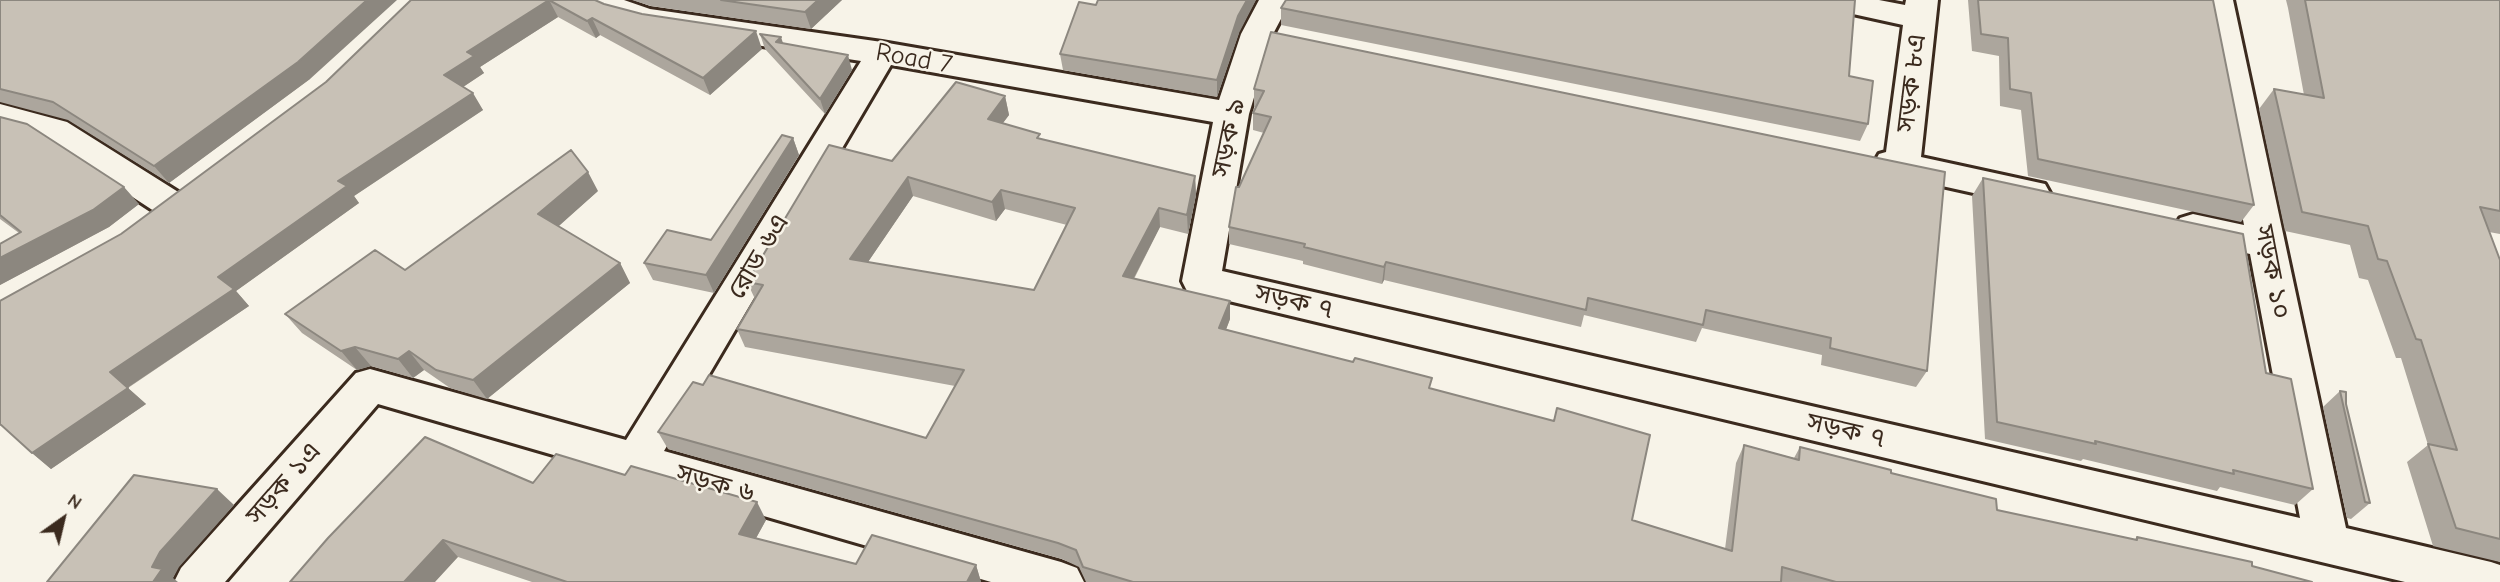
<!DOCTYPE html>
<html>
<head>
<meta charset="utf-8">
<style>
  body { margin:0 }
  #map { position:relative; width:2500px; height:582px; overflow:hidden; background:#f7f3e8; font-family:"Comic Neue",sans-serif }
  canvas { display:block }
  .north { position:absolute; left:28px; top:484px; width:70px; height:70px; -webkit-text-stroke:5px #f7f3e8; paint-order:stroke; rotate:34deg; font-size:19px; font-weight:700; line-height:28px; text-align:center; color:#3b2a1e }
  .north::after { content:''; display:block; margin:auto; width:24px; height:32px; background:#3b2a1e; clip-path:polygon(50% 0,100% 100%,50% 72%,0 100%) }
</style>
</head>
<body>
<div id="map">
<canvas width="2500" height="582"></canvas>
<div class="north">N</div>
</div>
<script>
const ctx = document.querySelector('canvas').getContext('2d');
ctx.lineJoin = 'round';
const poly = rows => new Path2D(rows.map(r => 'M' + r).join(''));
function strokePath(path, color, width, dash) { ctx.strokeStyle = color; ctx.lineWidth = width; ctx.lineCap = dash ? 'butt' : 'round'; ctx.setLineDash(dash || []); ctx.stroke(path); }
function fillPath(path, color) { ctx.fillStyle = color; ctx.fill(path, 'evenodd'); }
function write(font, color, halo, rows, align = 'center') {
  ctx.font = font + ' "Comic Neue","Noto Sans Bengali",sans-serif'; ctx.lineWidth = 5; ctx.setLineDash([]); ctx.textBaseline = 'middle'; ctx.strokeStyle = halo; ctx.fillStyle = color; for (const [text, x, y, turn = 0] of rows) {
    ctx.save(); ctx.translate(x, y); ctx.rotate((+turn || 0) * Math.PI / 180); ctx.textAlign = isNaN(turn) ? turn : align; if (halo) ctx.strokeText(text, 0, 0); ctx.fillText(text, 0, 0); ctx.restore();
  }
}
const minor = poly([
  [582,0,624,0,650,9,882,42,1219,100,1241,34,1259,0,1291,0,1273,34,1249,114,1222,271,2300,518,2250,254,2180,238,2174,228,2180,218,2193,214,2244,225,2201,0,2233,0,2346,528,2491,562,2500,565,2500,582,2405,582,1187,291,1182,281,1213,122,891,65,664,451,1061,562,1077,568,1084,582,991,582,378,404,225,582,174,582,181,568,356,373,370,369,626,440,861,61,650,29,612,19,587,7,582,0],
  [1816,0,1879,0,1905,5,1906,0,1938,0,1921,157,2045,184,2050,193,2045,202,2032,206,1879,172,1874,163,1879,154,1886,152,1903,25,1821,7,1816,0],
  [0,104,67,122,183,195,188,204,183,213,170,217,157,213,44,139,0,128,0,104]
]);
strokePath(minor, '#3b2a1e', 6);
fillPath(minor, '#f7f3e8');
fillPath(poly([
  [0,0,310,79,169,183,68,120,0,102],
  [411,0,595,0,604,4,762,49,710,95,600,35,596,38,558,17,480,67,484,73,463,87,483,110,354,196,359,203,236,291,249,306,128,388,146,404,51,469,32,453,2,425,0,426,0,301,121,234,326,82],
  [632,0,842,0,811,29,651,6],
  [1968,0,2213,0,2254,205,2241,222,2028,176,2021,110,2000,106,1999,56,1972,51],
  [2286,0,2500,0,2500,234,2489,232,2500,260,2500,562,2433,546,2407,462,2428,445,2401,358,2396,358,2368,280,2359,278,2350,245,2285,231,2259,109,2274,89,2304,95,2288,8],
  [1096,5,1239,33,1217,97,1063,70,1060,54],
  [1281,8,1849,76,1868,124,1860,141,1281,25],
  [1271,32,1927,371,1916,387,1821,365,1822,355,1702,328,1696,342,1584,315,1581,327,1384,280,1382,284,1303,264,1303,261,1229,244,1229,227,1239,187,1264,133,1253,130,1253,113,1256,107,1254,107,1254,89],
  [760,34,852,70,825,114,765,49],
  [1005,96,1009,115,1002,124,1040,139,1195,176,1196,195,1188,234,1160,227,1134,279,1230,319,1226,329,1430,389,1632,520,1725,549,1736,463,1744,445,1794,458,1800,447,1891,473,1997,510,2134,540,2137,537,2252,566,2312,582,1086,582,1079,567,1062,559,668,449,658,432,926,438,955,386,745,347,737,329,755,299,747,282,892,161],
  [913,196,996,221,1005,209,1067,225,1034,290,868,262],
  [0,117,139,204,109,227,0,285,0,244,19,233,0,219],
  [793,138,799,155,714,293,653,280,644,263,711,240],
  [1983,178,2266,373,2313,489,2295,505,2220,487,2217,491,2083,459,2081,461,1985,439,1972,196],
  [598,191,558,226,620,263,630,283,487,399,450,388,424,370,413,378,371,366,357,370,302,333,285,314,405,270],
  [2340,391,2370,503,2351,519,2347,518,2323,407],
  [533,483,766,520,756,538,856,564,976,565,981,582,532,582,458,557,290,582]
]), '#aca69d');
fillPath(poly([
  [367,0,397,0,310,79,169,183,154,166],
  [549,0,558,17,480,67,484,73,454,93,444,75,467,52],
  [818,0,842,0,811,29,805,12],
  [1247,0,1256,0,1239,33,1217,97,1217,80,1238,16],
  [592,18,600,35,596,38,587,21],
  [756,31,762,49,710,95,703,78],
  [781,37,786,52,776,42],
  [848,55,852,70,825,114,820,99],
  [473,93,483,110,354,196,359,203,236,291,249,306,127,388,110,372,218,277,338,181],
  [1005,96,1009,115,991,139,988,119],
  [793,138,799,155,714,293,706,275],
  [588,172,598,191,550,234,538,214],
  [1195,176,1196,195,1188,234,1187,215],
  [908,177,913,196,857,278,850,259],
  [124,187,139,204,109,227,0,285,0,258],
  [1001,190,1005,209,996,221,992,202],
  [1159,208,1160,227,1125,295,1123,276],
  [1386,262,1384,280,1382,284,1384,267],
  [620,263,630,283,487,399,473,380],
  [1230,301,1230,319,1220,346,1219,328],
  [355,347,371,366,357,370,341,351],
  [409,351,424,370,413,378,398,359],
  [128,388,146,404,51,469,32,453],
  [217,489,234,505,179,567,173,578,178,582,153,582,152,567,160,552],
  [757,502,766,520,749,551,739,534],
  [443,540,458,557,435,582,404,582],
  [976,565,981,582,967,582]
]), '#8c877f');
const building = poly([
  [0,0,367,0,298,62,154,166,53,102,0,89,0,0],
  [411,0,549,0,467,52,474,56,444,75,473,93,338,181,347,186,218,277,234,289,110,372,128,388,32,453,0,424,0,301,121,234,326,82,411,0],
  [549,0,595,0,604,4,642,14,756,31,703,78,592,18,587,21,549,0],
  [721,0,818,0,805,12,721,0],
  [1098,0,1247,0,1238,16,1217,80,1060,54,1079,2,1096,5,1098,0],
  [1286,0,1855,0,1849,76,1873,81,1868,124,1281,8,1286,0],
  [1978,0,2213,0,2254,205,2038,159,2031,93,2010,89,2008,38,1981,34,1978,0],
  [2305,0,2500,0,2500,211,2480,207,2500,260,2500,539,2456,528,2428,444,2457,450,2421,340,2416,339,2387,261,2378,259,2368,226,2302,212,2274,89,2324,98,2305,0],
  [1271,32,1945,172,1927,371,1830,348,1831,338,1706,310,1703,325,1588,298,1586,310,1386,262,1384,267,1304,247,1305,244,1229,227,1236,187,1239,187,1271,117,1253,113,1264,91,1254,89,1271,32],
  [760,34,781,37,776,42,848,55,820,99,760,34],
  [956,82,1005,96,988,119,1040,134,1037,138,1195,176,1187,215,1159,208,1123,276,1230,301,1219,328,1353,362,1355,358,1432,378,1429,388,1554,421,1557,408,1650,435,1632,520,1732,551,1744,445,1799,460,1800,447,1891,470,1891,473,1996,499,1997,510,2137,540,2137,537,2252,562,2252,566,2312,582,1836,582,1782,567,1781,582,1133,582,1083,567,1076,550,1058,543,658,432,693,382,703,385,709,375,926,438,964,370,737,329,763,285,747,282,829,145,892,161,956,82],
  [908,177,992,202,1001,190,1075,208,1034,290,850,259,908,177],
  [0,117,27,124,124,187,93,210,0,258,0,244,21,232,0,215,0,117],
  [782,135,793,138,706,275,644,263,667,230,711,240,782,135],
  [571,150,588,172,538,214,620,263,473,380,436,370,409,351,398,359,355,347,341,351,285,314,375,250,405,270,571,150],
  [1983,178,2243,234,2266,373,2291,379,2313,489,2233,470,2234,474,2095,441,2096,444,1997,422,1983,178],
  [2340,391,2346,392,2346,404,2370,503,2365,502,2340,391],
  [425,437,533,483,556,454,625,475,631,466,757,502,739,534,856,564,872,535,976,565,967,582,567,582,443,540,404,582,290,582,328,538,425,437],
  [134,475,217,489,160,552,152,567,162,569,153,582,47,582,134,475]
]);
fillPath(building, '#c8c1b6');
strokePath(building, '#8c877f', 2);
write('26px', '#3b2a1e', '#f7f3e8', [
  ["Road 7",914,59,10],
  ["সড়ক ৮এ",1912,83,-83],
  ["সড়ক ৯",1229,138,-78],
  ["রোড ৬এ",759,257,-59],
  ["সড়ক ১০",2272,272,79],
  ["সড়ক ৭",1294,302,13],
  ["সড়ক ৭",1846,431,13],
  ["সড়ক ১এ",284,484,-49],
  ["সড়ক ৬",715,484,16]
]);
</script>
</body>
</html>
